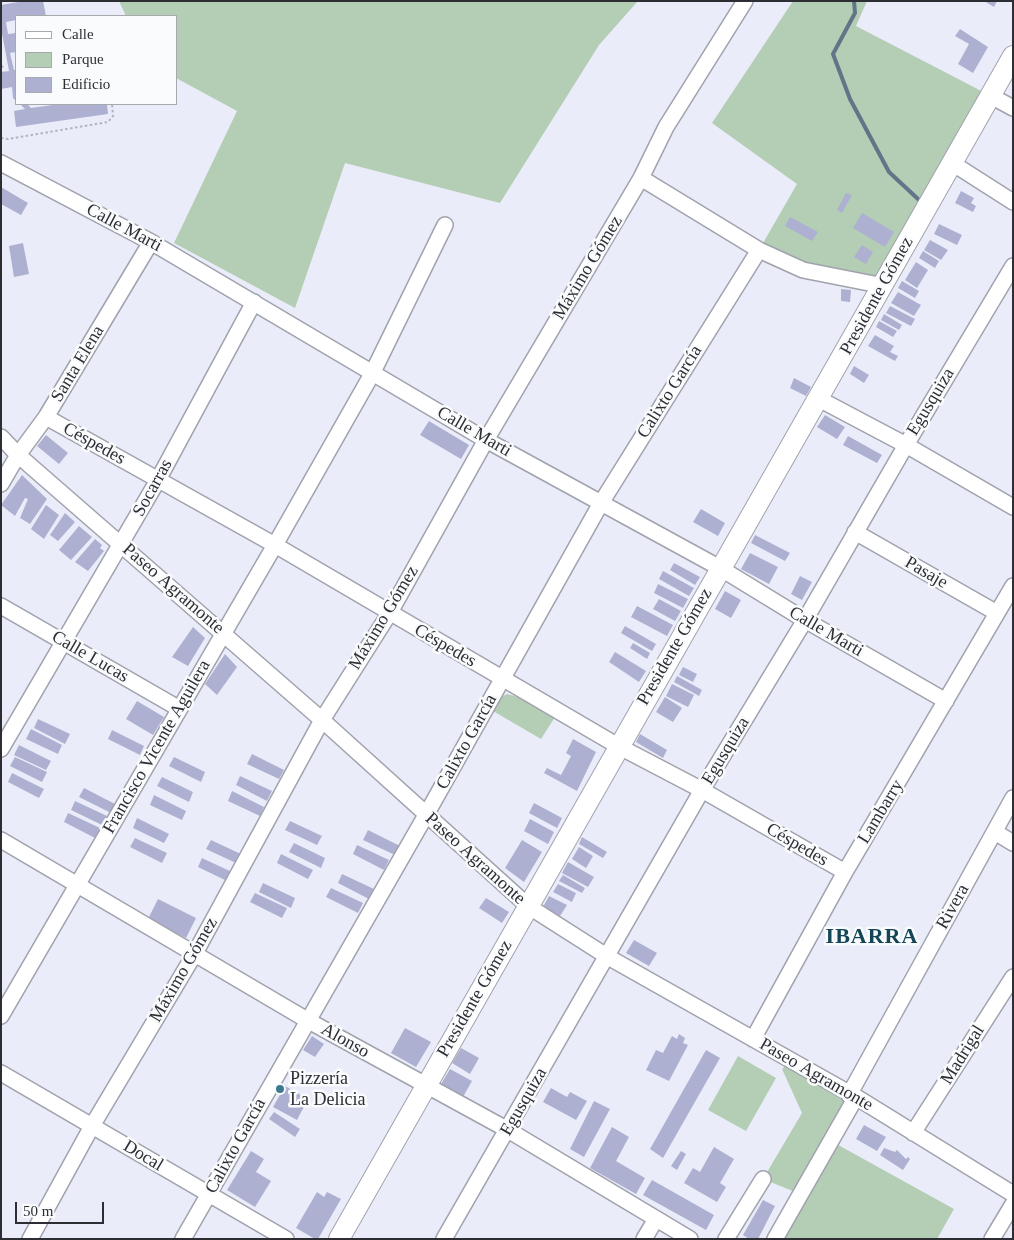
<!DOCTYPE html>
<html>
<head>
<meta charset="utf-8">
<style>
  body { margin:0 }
  #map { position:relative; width:1014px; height:1240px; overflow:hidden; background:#eaedf9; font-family:Georgia,serif }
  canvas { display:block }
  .frame { position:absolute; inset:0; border:2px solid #2d2e33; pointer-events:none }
  .legend { position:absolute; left:15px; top:15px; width:162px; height:90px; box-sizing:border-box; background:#fafbfd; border:1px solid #a8a9ac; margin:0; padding:6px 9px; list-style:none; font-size:15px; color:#2d2e33 }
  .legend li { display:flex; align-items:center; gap:10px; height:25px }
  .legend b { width:25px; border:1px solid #a8a9ac }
  .scale { position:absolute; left:15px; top:1202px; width:89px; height:22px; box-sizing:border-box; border:2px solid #2d2e33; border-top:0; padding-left:6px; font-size:15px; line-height:18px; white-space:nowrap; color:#2d2e33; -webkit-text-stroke:4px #fafbfd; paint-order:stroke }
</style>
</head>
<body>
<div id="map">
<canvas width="1014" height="1240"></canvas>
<div class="frame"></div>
<ul class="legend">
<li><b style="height:6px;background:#fff"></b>Calle</li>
<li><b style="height:14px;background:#b4cdb5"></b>Parque</li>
<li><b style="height:14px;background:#aeb0d1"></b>Edificio</li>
</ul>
<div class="scale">50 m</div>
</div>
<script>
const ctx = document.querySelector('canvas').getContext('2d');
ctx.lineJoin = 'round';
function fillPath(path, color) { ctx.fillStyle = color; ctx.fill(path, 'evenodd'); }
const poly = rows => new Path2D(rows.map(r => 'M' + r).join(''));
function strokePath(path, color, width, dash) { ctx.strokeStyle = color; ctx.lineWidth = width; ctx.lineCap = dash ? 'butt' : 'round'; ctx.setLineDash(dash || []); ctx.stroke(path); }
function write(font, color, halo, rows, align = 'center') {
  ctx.font = font + ' Georgia,serif'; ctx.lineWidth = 5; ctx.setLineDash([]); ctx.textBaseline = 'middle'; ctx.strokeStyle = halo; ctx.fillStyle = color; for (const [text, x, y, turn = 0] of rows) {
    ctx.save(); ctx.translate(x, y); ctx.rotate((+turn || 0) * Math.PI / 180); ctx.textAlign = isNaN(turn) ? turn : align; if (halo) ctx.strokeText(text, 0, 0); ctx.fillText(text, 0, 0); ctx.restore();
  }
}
fillPath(poly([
  [119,1,638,1,599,45,500,203,345,163,295,308,174,243,237,111,176,78,176,16,126,16],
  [793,1,867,1,856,26,991,96,881,290,759,250,797,184,712,123],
  [507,694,518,697,555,717,541,739,493,711,499,698],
  [738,1056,776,1078,746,1131,708,1110],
  [791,1061,856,1097,831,1141,954,1209,937,1239,775,1239,800,1194,763,1179,802,1113,782,1069]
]), '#b4cdb5');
strokePath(poly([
  [854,1,855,13,833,54,850,99,889,172,918,199]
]), '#627487', 4);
fillPath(poly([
  [24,1,43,1,46,16,16,16,16,20,6,22,8,34,16,33,16,52,10,53,14,70,16,70,16,101,13,98,12,87,1,89,1,72,9,71,1,28,1,5],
  [984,1,997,1,994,7],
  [960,29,988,47,973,73,958,64,969,44,955,36],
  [20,104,27,104,31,108,60,104,107,104,108,114,16,127,14,111,25,109],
  [1,187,28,203,21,215,1,204],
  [961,191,974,198,971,203,976,206,973,212,955,203],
  [846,193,852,195,842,213,837,210],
  [862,213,894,232,885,247,853,228],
  [790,217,818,232,812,241,785,226],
  [939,224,962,235,957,245,934,234],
  [930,240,948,250,941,260,924,250],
  [23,243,29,274,14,277,9,246],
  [862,245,873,252,866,264,854,257],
  [923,251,939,261,935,268,919,258],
  [916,262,928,270,917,288,905,280],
  [902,281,919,291,915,298,898,288],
  [841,289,851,290,850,302,841,301],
  [898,292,921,305,914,316,891,303],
  [890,306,915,319,911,326,886,313],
  [884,314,902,325,899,330,881,320],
  [879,321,897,331,893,337,876,327],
  [875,335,894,346,890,352,898,356,895,361,868,346],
  [854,366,869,375,864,383,850,374],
  [794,378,811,387,806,396,790,388],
  [825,415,845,427,837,439,817,427],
  [429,421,469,445,461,459,420,435],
  [46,435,68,453,59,464,37,446],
  [848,436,882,455,877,463,843,445],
  [22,475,47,499,30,524,20,518,28,499,25,498,15,516,1,505],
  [46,505,59,515,44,539,31,529],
  [701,509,725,523,718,536,693,522],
  [65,513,75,522,58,541,50,535],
  [79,526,92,537,71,560,59,550],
  [755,535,790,553,785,561,751,543],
  [95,539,102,545,100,548,104,551,88,571,75,562],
  [750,553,778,567,769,584,741,569],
  [674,563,700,577,695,585,670,570],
  [663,571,694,588,689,596,659,579],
  [800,576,812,582,802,600,791,594],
  [658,584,688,599,683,608,654,593],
  [725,591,741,600,731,618,715,609],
  [659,599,681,611,675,621,653,609],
  [637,606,673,625,667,636,631,617],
  [625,626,656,644,652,651,621,633],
  [193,627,205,638,188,666,172,657],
  [633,643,650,653,647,659,630,648],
  [615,652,646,671,639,682,609,662],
  [225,654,237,667,217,695,205,684],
  [683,667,697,674,693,682,679,675],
  [677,676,702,690,699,696,674,682],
  [672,684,694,695,688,707,666,696],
  [665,697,682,708,673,722,656,712],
  [137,701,164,717,153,735,126,719],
  [38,719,70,734,65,744,34,728],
  [31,729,62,745,58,754,26,739],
  [112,730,144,746,140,755,108,739],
  [640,734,667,750,663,758,636,742],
  [573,739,596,752,577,791,544,773,547,768,561,775,571,756,566,753],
  [19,745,51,761,46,770,14,755],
  [252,754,284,770,279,779,247,764],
  [15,757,47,772,42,782,10,766],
  [174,757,205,772,201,782,169,766],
  [12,773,44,789,39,798,8,782],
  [240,776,272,791,267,801,236,785],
  [162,777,193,792,189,802,157,786],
  [84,788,115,804,111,813,79,797],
  [232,791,264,807,260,816,228,801],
  [154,795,186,811,182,820,150,805],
  [75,801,107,816,102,825,71,810],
  [534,803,562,818,557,828,529,813],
  [68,813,100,828,95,838,64,822],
  [137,818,169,834,164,843,133,828],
  [530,819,554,832,548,844,524,831],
  [290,821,322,836,317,845,285,830],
  [368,830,400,846,395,855,363,840],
  [582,837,607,852,603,858,579,844],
  [135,838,167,853,162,863,130,847],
  [211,840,243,855,238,864,206,849],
  [522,840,542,852,524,882,505,868],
  [294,843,325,858,321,868,289,852],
  [357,845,389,860,384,870,353,854],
  [579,847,593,856,586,868,572,859],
  [281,854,313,870,308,879,277,863],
  [202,858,234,873,229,882,198,867],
  [568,862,594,877,588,887,562,873],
  [342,874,374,889,369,899,338,883],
  [563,875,585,888,582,893,559,881],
  [263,883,295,898,291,908,259,892],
  [558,884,576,893,572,902,553,892],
  [331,888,363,903,358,913,326,897],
  [255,893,287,908,282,918,250,902],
  [549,896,567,905,560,916,543,907],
  [486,898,509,912,502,923,479,908],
  [158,899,196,918,186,938,148,919],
  [634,940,657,953,649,966,626,953],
  [405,1028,431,1042,416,1067,391,1053],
  [679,1034,685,1038,683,1043,688,1045,669,1081,646,1070,656,1050,663,1053,672,1036,677,1039],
  [312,1036,324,1044,315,1057,303,1050],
  [461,1048,479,1058,470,1074,452,1063],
  [706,1050,720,1058,663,1158,650,1149],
  [450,1069,472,1081,463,1097,441,1084],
  [285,1086,308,1099,297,1120,273,1107],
  [551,1088,567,1097,570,1092,587,1101,576,1120,543,1102],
  [594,1101,610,1109,584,1157,570,1149],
  [274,1112,300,1129,295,1137,269,1119],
  [864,1125,886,1137,877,1151,856,1139],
  [612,1127,629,1137,616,1161,645,1178,636,1194,590,1168],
  [714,1147,734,1159,720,1183,726,1187,717,1202,684,1183,693,1168,700,1172],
  [884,1148,895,1152,897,1150,906,1159,908,1157,910,1159,903,1170,880,1155],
  [251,1151,264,1159,256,1172,271,1181,255,1207,227,1190],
  [681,1151,686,1154,677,1170,671,1166],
  [652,1180,714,1215,706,1230,643,1195],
  [317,1192,324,1197,327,1192,341,1199,318,1239,315,1239,296,1228],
  [763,1200,775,1206,758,1239,749,1239,743,1235]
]), '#aeb0d1');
const minor = poly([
  [991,96,1013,108],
  [1,163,151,242,486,440,720,568,805,620,946,701],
  [952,163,1013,202],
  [641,178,759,250,803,270,884,286],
  [819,399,906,445,1013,507],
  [46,417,275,545,618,746,702,790,845,872],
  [1,437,18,455,322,720,528,906,608,957,856,1097,1013,1194],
  [1,484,18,455,46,417,151,242],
  [855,532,997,613],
  [1,606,178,708],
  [1,749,158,480,254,302],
  [995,832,1013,843],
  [1,840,307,1020,508,1130,690,1239],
  [1,1016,275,545,372,374,445,225],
  [753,1039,845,872,1013,586],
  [1,1073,286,1239],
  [849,1095,1013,798],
  [913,1133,1013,977],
  [30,1239,92,1126,194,955,322,720,389,614,486,440,641,178,666,127,745,1],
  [183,1239,426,815,601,503,759,250],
  [444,1239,702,790,805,620,906,445,1013,266],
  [644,1239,656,1219],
  [726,1239,763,1179],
  [775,1239,856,1097],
  [992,1239,1013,1204]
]);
const major = poly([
  [339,1239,1013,56]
]);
strokePath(minor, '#a0a2ad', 18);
strokePath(major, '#a0a2ad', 22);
strokePath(poly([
  [1,67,4,66],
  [1,138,8,139,108,122,113,116,112,104]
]), '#b1b4be', 2, [2.5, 2.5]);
strokePath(minor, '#fff', 15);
strokePath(major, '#fff', 20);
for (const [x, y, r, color] of [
  [280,1089,5,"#3c788f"]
]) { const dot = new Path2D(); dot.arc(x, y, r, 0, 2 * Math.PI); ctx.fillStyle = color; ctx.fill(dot); strokePath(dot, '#fafbfd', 2); }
write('18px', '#2d2e33', '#fafbfd', [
  ["Calle Marti",124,228,28],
  ["Máximo Gómez",588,268,-59],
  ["Presidente Gómez",877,296,-61],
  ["Santa Elena",78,364,-59],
  ["Calixto García",670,392,-58],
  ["Egusquiza",931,402,-59],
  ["Calle Marti",474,432,30],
  ["Céspedes",94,444,29],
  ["Socarras",153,488,-61],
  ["Pasaje",926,573,30],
  ["Paseo Agramonte",173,589,41],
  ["Máximo Gómez",384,618,-59],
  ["Calle Marti",826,632,30],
  ["Céspedes",445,646,30],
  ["Presidente Gómez",675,647,-60],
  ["Calle Lucas",90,657,30],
  ["Calixto García",467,742,-61],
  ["Francisco Vicente Aguilera",157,747,-60],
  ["Egusquiza",726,751,-59],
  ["Lambarry",881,812,-59],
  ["Céspedes",797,845,30],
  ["Paseo Agramonte",475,859,42],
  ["Rivera",953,907,-61],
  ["Máximo Gómez",184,970,-60],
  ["Presidente Gómez",475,999,-60],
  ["Alonso",345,1041,29],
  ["Madrigal",963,1055,-58],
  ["Paseo Agramonte",816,1075,30],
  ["Egusquiza",524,1102,-60],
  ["Calixto García",236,1146,-61],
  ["Docal",143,1156,31]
]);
write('18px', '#2d2e33', '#fafbfd', [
  ["Pizzería",290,1079],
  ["La Delicia",290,1100]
], 'left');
ctx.letterSpacing = '1px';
write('bold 22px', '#134557', '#fafbfd', [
  ["IBARRA",872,937]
]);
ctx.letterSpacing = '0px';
</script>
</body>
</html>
